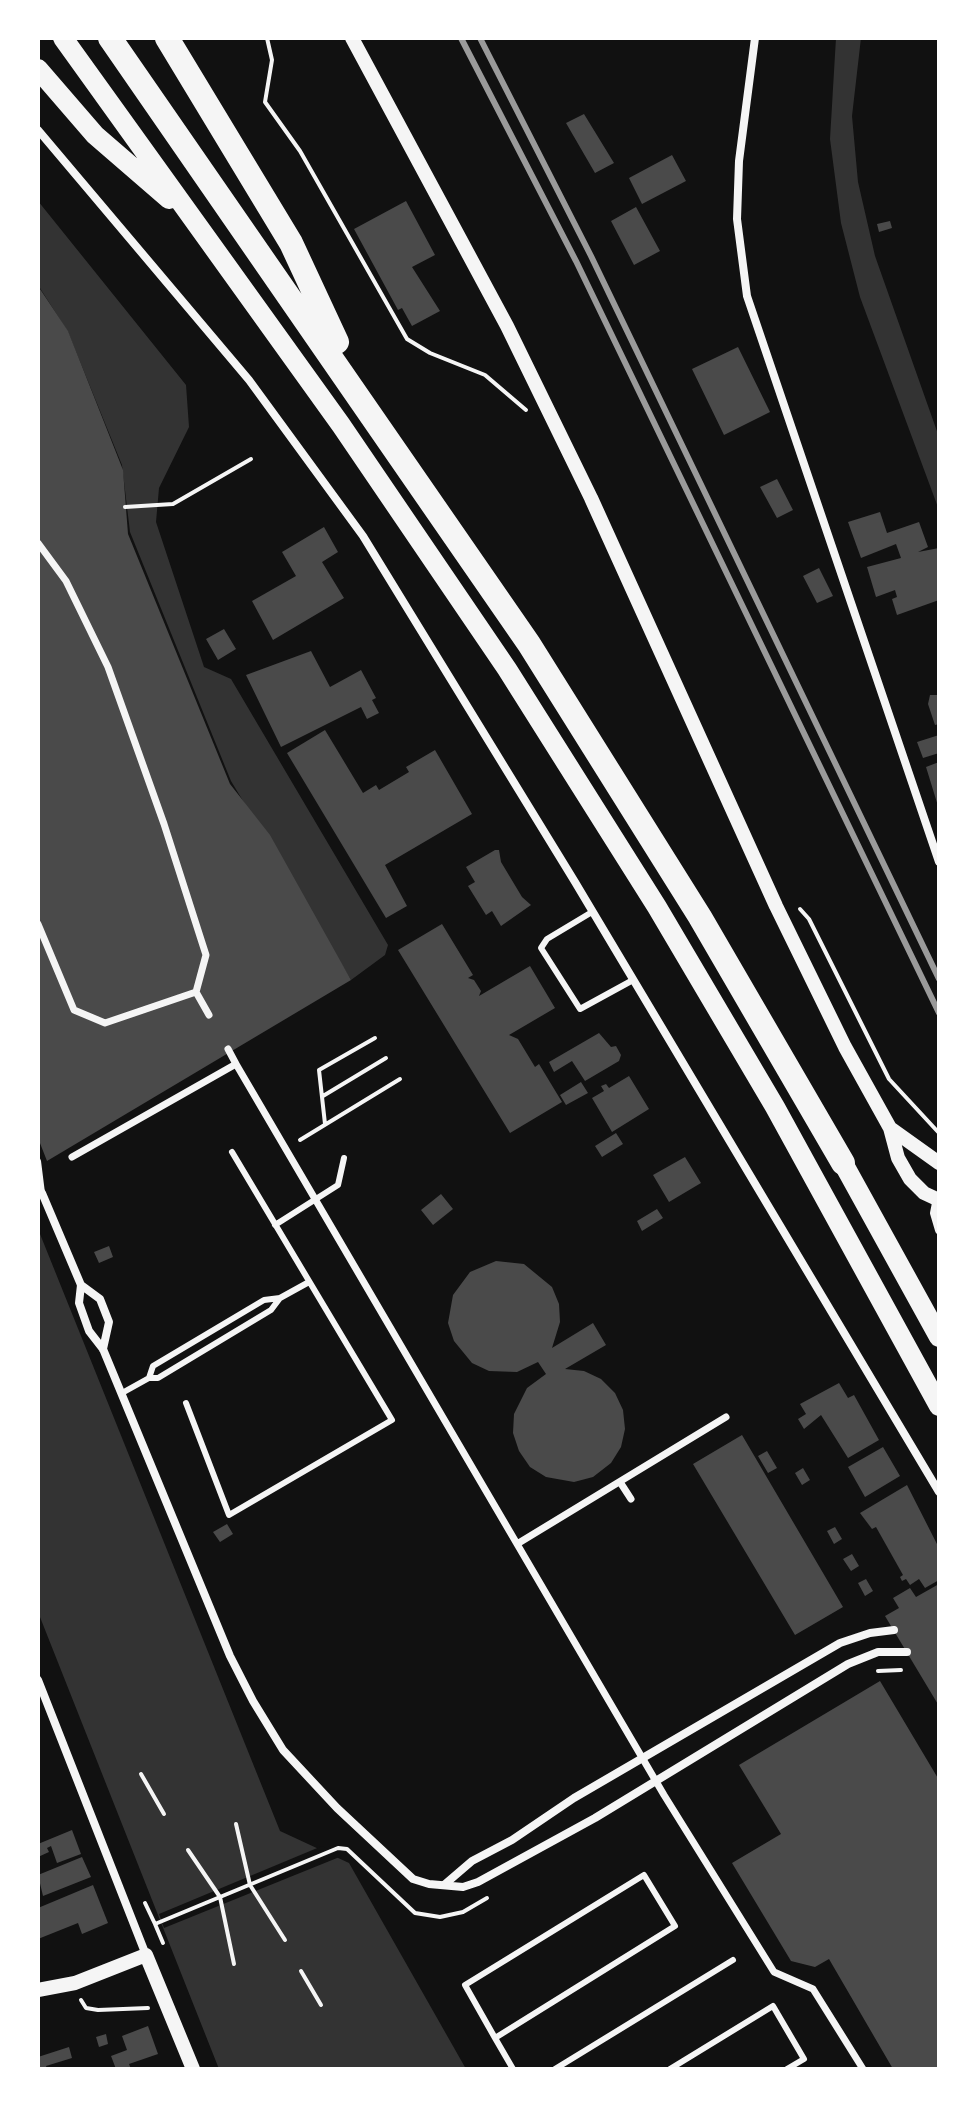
<!DOCTYPE html>
<html>
<head>
<meta charset="utf-8">
<style>
  body { margin:0 }
  #map { position:relative; width:977px; height:2107px; overflow:hidden; background:#111; font-family:Commissioner,sans-serif }
  canvas { display:block }
  .frame { position:absolute; inset:0; border:40px solid #fff; pointer-events:none }
</style>
</head>
<body>
<div id="map">
<canvas width="977" height="2107"></canvas>
<div class="frame"></div>
</div>
<script>
const ctx = document.querySelector('canvas').getContext('2d');
ctx.lineJoin = 'round';
function fillPath(path, color) { ctx.fillStyle = color; ctx.fill(path, 'evenodd'); }
const poly = rows => new Path2D(rows.map(r => 'M' + r).join(''));
function strokePath(path, color, width, dash) { ctx.strokeStyle = color; ctx.lineWidth = width; ctx.lineCap = dash ? 'butt' : 'round'; ctx.setLineDash(dash || []); ctx.stroke(path); }
fillPath(poly([
  [836,38,861,38,852,116,858,182,875,256,939,437,939,510,860,297,841,223,830,139],
  [38,201,186,385,189,427,159,488,156,522,204,667,231,679,388,945,385,955,351,980,231,781,130,532,122,465,68,332,38,285],
  [38,1229,280,1831,349,1863,466,2069,219,2069,38,1612]
]), '#333');
fillPath(poly([
  [322,1846,342,1856,164,1928,159,1914]
]), '#111');
fillPath(poly([
  [584,114,614,163,595,173,566,123],
  [672,155,686,181,642,204,629,178],
  [406,201,435,255,412,267,440,311,412,326,402,308,398,310,354,229],
  [636,207,660,251,634,265,611,221],
  [890,221,892,228,879,232,877,224],
  [38,286,68,331,123,470,128,534,230,784,270,835,351,980,47,1161,38,1138],
  [738,347,770,412,724,435,692,369],
  [777,479,793,510,777,518,760,487],
  [880,512,887,533,919,522,928,547,918,552,939,548,939,600,897,615,892,599,897,597,895,590,876,597,867,567,901,558,896,544,861,558,848,522],
  [324,527,338,552,322,562,344,598,273,640,252,601,296,576,282,552],
  [819,568,833,596,817,603,803,576],
  [224,629,236,649,218,660,206,639],
  [311,651,330,687,361,670,376,698,372,700,379,713,367,719,361,707,281,747,246,675],
  [930,695,939,695,939,724,935,725,928,704],
  [325,730,363,793,376,785,379,790,409,772,406,767,435,750,472,814,385,865,407,906,386,918,287,753],
  [939,735,939,753,923,758,917,742],
  [939,762,939,806,938,806,926,767],
  [495,850,499,850,501,862,522,897,531,905,501,926,492,911,486,915,468,886,475,882,466,867],
  [442,924,473,975,468,978,474,980,481,991,479,996,530,966,555,1008,509,1035,518,1039,535,1067,539,1064,562,1102,510,1133,398,950],
  [599,1033,611,1047,616,1046,621,1055,619,1061,585,1081,572,1061,554,1072,549,1062],
  [629,1076,649,1109,612,1132,592,1098,604,1091,601,1086,606,1084,609,1088],
  [581,1082,588,1093,566,1105,560,1095],
  [616,1133,623,1144,602,1157,595,1146],
  [685,1157,701,1183,669,1202,653,1175],
  [441,1194,453,1209,433,1225,421,1210],
  [657,1209,663,1218,642,1231,637,1221],
  [109,1246,113,1257,99,1263,94,1252],
  [496,1261,524,1264,552,1287,559,1304,560,1322,552,1348,593,1323,606,1345,565,1369,584,1371,601,1379,615,1393,623,1410,625,1429,621,1447,611,1463,593,1477,574,1482,546,1477,530,1467,519,1451,513,1433,514,1414,527,1388,546,1374,538,1362,517,1372,489,1371,472,1363,454,1341,448,1323,453,1295,470,1272],
  [839,1383,848,1398,854,1395,879,1440,848,1458,821,1415,804,1429,798,1419,806,1414,800,1404],
  [742,1435,843,1607,795,1635,693,1464],
  [883,1447,900,1476,865,1497,848,1467],
  [767,1451,777,1468,768,1473,758,1456],
  [803,1468,810,1480,802,1485,795,1473],
  [907,1485,939,1548,939,1580,925,1588,919,1579,910,1585,906,1579,902,1581,900,1577,903,1575,876,1527,872,1529,860,1513],
  [227,1524,233,1534,220,1542,213,1532],
  [835,1527,842,1539,834,1544,827,1531],
  [852,1554,859,1566,851,1571,843,1559],
  [866,1579,873,1591,865,1596,858,1583],
  [939,1584,939,1706,885,1616,899,1608,893,1598,910,1588,916,1597],
  [880,1681,939,1780,939,2069,893,2069,829,1959,815,1967,791,1961,732,1863,781,1834,739,1765],
  [72,1830,81,1854,57,1863,51,1846,47,1848,49,1852,38,1857,38,1844],
  [82,1857,91,1877,43,1896,38,1875],
  [93,1885,108,1923,82,1934,78,1923,38,1939,38,1908],
  [148,2026,158,2054,129,2064,131,2069,116,2069,111,2056,127,2050,122,2036],
  [106,2034,108,2044,99,2047,96,2037],
  [69,2047,72,2058,46,2066,47,2069,38,2069,38,2057]
]), '#4a4a4a');
strokePath(poly([
  [267,38,272,60,265,102,300,151,407,339,430,353,485,375,526,410],
  [125,507,173,504,251,459],
  [800,909,809,919,889,1079,939,1133],
  [323,1096,386,1058],
  [325,1124,319,1070,375,1038],
  [300,1140,400,1079],
  [878,1671,901,1670],
  [141,1774,164,1814],
  [236,1824,250,1885,285,1940],
  [188,1850,220,1897,234,1964],
  [145,1903,155,1924],
  [163,1943,155,1924,338,1848,347,1849,415,1913,440,1917,463,1912,487,1898],
  [301,1971,321,2005],
  [81,2000,86,2008,98,2010,148,2008]
]), '#f5f5f5', 4);
strokePath(poly([
  [592,912,547,939,541,948,580,1009,633,980],
  [38,1161,42,1193],
  [275,1225,338,1185,344,1158],
  [149,1378,153,1366,264,1300,280,1298,309,1282],
  [122,1393,149,1378,158,1378,271,1310,280,1298],
  [186,1403,229,1515,392,1420,232,1152],
  [495,2038,675,1926,644,1875,465,1985,495,2038,513,2069],
  [555,2069,733,1960],
  [670,2069,773,2006,804,2059,787,2069]
]), '#f5f5f5', 6);
strokePath(poly([
  [38,543,66,581,108,667,164,824,206,955,196,992,105,1023,74,1010,38,924],
  [196,992,209,1015],
  [228,1049,236,1064],
  [72,1157,236,1064,664,1795,774,1972,813,1989,863,2069],
  [620,1482,631,1499],
  [517,1544,726,1417]
]), '#f5f5f5', 7);
strokePath(poly([
  [755,38,739,161,737,219,747,296,939,862],
  [38,130,249,380,363,536,575,882,939,1492],
  [42,1193,81,1285,79,1303,89,1331,103,1349,230,1656,253,1701,283,1750,337,1808,413,1879,429,1884,463,1887,478,1882,595,1818,848,1664,878,1652,907,1652],
  [937,1198,934,1213,939,1230],
  [81,1285,100,1299,109,1322,103,1349],
  [38,1680,146,1955],
  [444,1885,472,1861,512,1840,574,1798,840,1643,870,1633,894,1630]
]), '#f5f5f5', 8);
strokePath(poly([
  [352,38,507,326,591,498,776,906,845,1047,890,1128,898,1158,910,1179,924,1193,939,1200],
  [890,1128,939,1163],
  [38,1990,75,1983,146,1955,193,2069]
]), '#f5f5f5', 14);
strokePath(poly([
  [63,38,341,425,507,669,657,907,775,1107,939,1406],
  [38,69,95,135,169,199],
  [843,1163,939,1337]
]), '#f5f5f5', 20);
strokePath(poly([
  [110,38,529,644,700,917,843,1163],
  [167,38,291,243,337,342]
]), '#f5f5f5', 24);
strokePath(poly([
  [461,38,576,261,939,1013],
  [480,38,591,256,939,979]
]), '#9a9a9a', 6);
</script>
</body>
</html>
